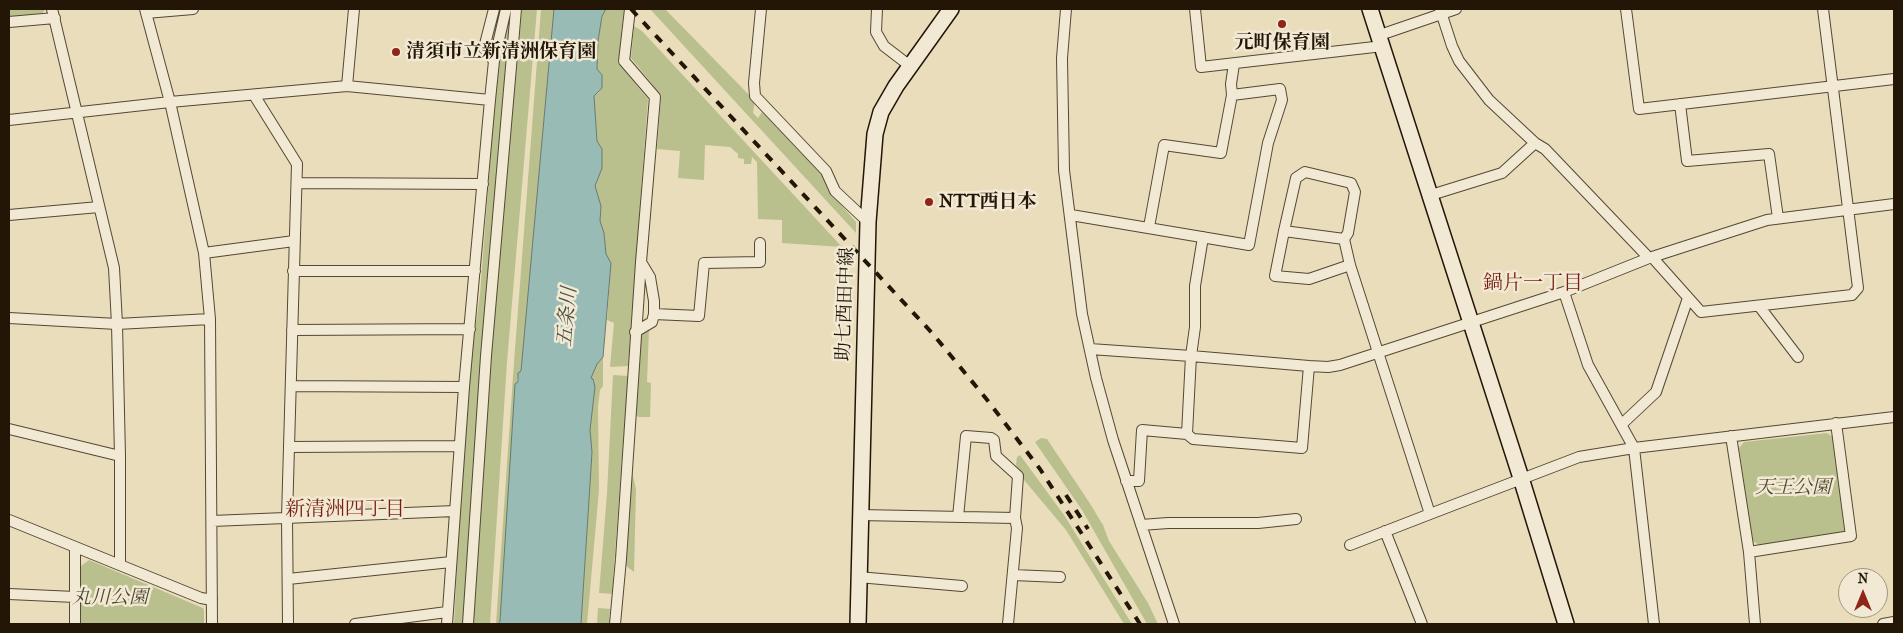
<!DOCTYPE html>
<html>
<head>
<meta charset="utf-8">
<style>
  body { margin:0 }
  #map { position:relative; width:1903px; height:633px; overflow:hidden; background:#e9ddbb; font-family:"IM FELL French Canon",serif }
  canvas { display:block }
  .frame { position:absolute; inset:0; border:10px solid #231607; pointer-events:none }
  .north { position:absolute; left:1838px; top:568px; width:50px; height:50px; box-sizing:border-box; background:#f1e9d3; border:1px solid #9f9581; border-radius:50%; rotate:0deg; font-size:14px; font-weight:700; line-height:20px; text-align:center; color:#231607 }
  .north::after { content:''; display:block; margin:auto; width:18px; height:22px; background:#8f2418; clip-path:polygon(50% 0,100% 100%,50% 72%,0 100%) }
</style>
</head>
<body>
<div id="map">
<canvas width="1903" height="633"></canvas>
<div class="frame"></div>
<div class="north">N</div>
</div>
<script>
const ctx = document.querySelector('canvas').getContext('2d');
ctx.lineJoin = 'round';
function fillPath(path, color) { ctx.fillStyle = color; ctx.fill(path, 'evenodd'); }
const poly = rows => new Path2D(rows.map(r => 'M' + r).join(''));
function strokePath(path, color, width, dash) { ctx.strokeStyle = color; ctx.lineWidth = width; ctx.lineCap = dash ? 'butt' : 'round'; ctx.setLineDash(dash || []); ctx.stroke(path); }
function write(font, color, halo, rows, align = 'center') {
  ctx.font = font + ' "IM FELL French Canon","Noto Serif JP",serif'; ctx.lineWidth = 5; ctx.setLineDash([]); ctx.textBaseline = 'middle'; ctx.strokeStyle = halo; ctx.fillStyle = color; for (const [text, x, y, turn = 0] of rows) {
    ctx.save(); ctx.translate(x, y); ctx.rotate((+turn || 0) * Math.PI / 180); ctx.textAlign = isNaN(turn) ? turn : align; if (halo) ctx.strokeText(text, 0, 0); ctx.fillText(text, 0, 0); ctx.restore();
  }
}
fillPath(poly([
  [9,9,45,9,42,14,9,17],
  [510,9,482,350,463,624,454,624,461,482,472,352,480,294,495,99,500,54],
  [522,9,537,9,507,362,490,624,472,624,490,353],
  [541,9,554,9,521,372,518,373,500,621,496,624,514,362],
  [606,9,624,9,618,63,648,99,628,366,610,367,614,323,607,320,611,263,606,254,604,233,600,221,601,206,595,186,602,168,602,149,597,141,594,96,599,92,602,75,597,69,598,41,602,16],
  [650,9,665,9,755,101,753,113,758,118,762,112,817,165,828,190,856,222,856,233],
  [634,26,642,31,842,247,782,243,782,220,758,219,757,162,752,157,751,164,744,164,744,159,738,158,738,154,730,147,705,145,704,180,678,178,680,151,657,149,661,95,631,58],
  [649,329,647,382,651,383,650,417,639,417,634,414,639,338,643,333],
  [603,357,603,386,600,390,598,407,599,490,587,624,581,624,590,484,592,452,590,430,595,387,590,378,597,364],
  [613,375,628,376,612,594,599,593,607,493],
  [1827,433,1833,437,1846,529,1842,533,1759,545,1753,541,1739,448,1744,442],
  [1041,438,1047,439,1089,502,1103,525,1109,541,1148,603,1158,624,1147,624,1082,510,1035,442],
  [1020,455,1064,515,1132,624,1124,624,1066,530,1024,480,1016,465,1017,457],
  [632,472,636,489,634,572,625,565],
  [89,560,203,608,204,611,204,624,81,624,81,566],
  [598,608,610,609,609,624,597,624]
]), '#b9c08e');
const water = poly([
  [554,9,606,9,602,16,598,41,597,69,602,75,602,88,594,96,597,141,602,149,602,168,595,186,601,206,600,221,604,233,606,254,611,263,603,357,597,364,591,378,593,379,595,387,590,430,592,452,590,484,581,624,498,624,500,621,515,384,518,382,518,373,521,371,554,9]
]);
fillPath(water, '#98bbb6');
strokePath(water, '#697970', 1);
const street = poly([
  [52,9,114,268,117,324,120,456,120,564],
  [145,9,170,102,204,253,210,319,212,624],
  [494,9,484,48,494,61],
  [761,9,754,83,755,96,826,171,835,191,868,222],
  [877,9,876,32,884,46,910,66],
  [1066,9,1062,58,1064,170,1082,314,1096,378,1113,440,1174,624],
  [1195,9,1201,67,1383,46],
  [1440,9,1452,46,1459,61,1489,100,1535,143,1545,149,1649,258],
  [1626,9,1639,109,1894,79],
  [146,13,193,9],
  [9,22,55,18],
  [1380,35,1456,9],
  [347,86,354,9],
  [254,95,297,164,287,518,288,624],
  [1232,95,1231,84,1234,64],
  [1680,104,1687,161,1769,154,1778,218],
  [9,120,170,102,347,86,490,100],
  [297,183,483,184],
  [1431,195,1502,173,1535,143],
  [9,215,99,207],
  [1071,215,1249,245,1268,143,1282,100,1280,89,1232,95,1221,153,1164,145,1149,227],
  [1284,231,1296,178,1305,172,1351,183,1355,192,1348,233,1344,239],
  [204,253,294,241],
  [1652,257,1701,312,1852,295,1858,288,1823,9],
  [1350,265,1309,279,1275,276,1284,231,1344,239,1350,265,1430,514,1579,457,1634,448,1894,417],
  [293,271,475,271],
  [1564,292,1588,365,1634,448,1654,624],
  [1759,306,1798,357],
  [654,314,699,316,704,263,760,262,760,243],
  [9,318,117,324,210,319],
  [292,330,470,329],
  [635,332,652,322,654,314,654,301,650,277,641,262],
  [1090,349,1191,356,1187,434,1193,439,1302,448,1309,366,1191,356,1195,327,1195,286,1203,237],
  [1309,366,1328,367,1340,365,1564,292,1649,258,1767,220,1894,204],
  [291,386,464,387],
  [1622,424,1656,392,1688,298],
  [9,429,120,456],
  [1731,436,1749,552,1755,624],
  [289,447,459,446],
  [1126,481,1139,481,1142,430,1187,434],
  [859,515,1015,518],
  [958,517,966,436,991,438,994,440,996,456,1018,476,1015,518,1017,528,1008,624],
  [9,520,201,598,212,600],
  [212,521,455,511],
  [1141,525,1168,523,1258,523,1296,519],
  [1385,531,1422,624],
  [1350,545,1430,514],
  [75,547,75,624],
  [1749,552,1851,536,1836,423],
  [1013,575,1060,577],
  [858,577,962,586],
  [288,579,451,562],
  [9,594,75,597],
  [355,624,447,612],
  [447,624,464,387,490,100,494,61,506,9],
  [468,624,486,356,516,9],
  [615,624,621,559,641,262,655,97,624,61,630,9],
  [1883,624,1894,622]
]);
const secondary = poly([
  [1370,9,1521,478,1566,624],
  [858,624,868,222,875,134,881,112,896,86,951,9]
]);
strokePath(street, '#544834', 12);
strokePath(secondary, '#231607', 18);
strokePath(street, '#f1e9d3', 10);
strokePath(secondary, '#f1e9d3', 15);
strokePath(poly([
  [631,9,933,334,988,401,1040,469,1140,624],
  [1066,495,1088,529]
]), '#231607', 4, [9, 9]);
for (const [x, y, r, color] of [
  [1282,24,5,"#8f2418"],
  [396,52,5,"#8f2418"],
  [929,202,5,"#8f2418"]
]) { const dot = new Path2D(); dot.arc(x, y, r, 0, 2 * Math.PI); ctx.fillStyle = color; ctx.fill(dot); strokePath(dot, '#f1e9d3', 2); }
write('bold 19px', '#231607', '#f1e9d3', [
  ["元町保育園",1282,43,"center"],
  ["清須市立新清洲保育園",406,52],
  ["NTT西日本",939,202]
], 'left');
write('19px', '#231607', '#f1e9d3', [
  ["助七西田中線",846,304,-88]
]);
write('italic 19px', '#504930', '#f1e9d3', [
  ["天王公園",1793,488],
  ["丸川公園",110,598]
]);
write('20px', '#7a1f14', '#f1e9d3', [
  ["鍋片一丁目",1533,284],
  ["新清洲四丁目",345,510]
]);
write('italic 20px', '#4c5044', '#f1e9d3', [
  ["五条川",568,317,-85]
]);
</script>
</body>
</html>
